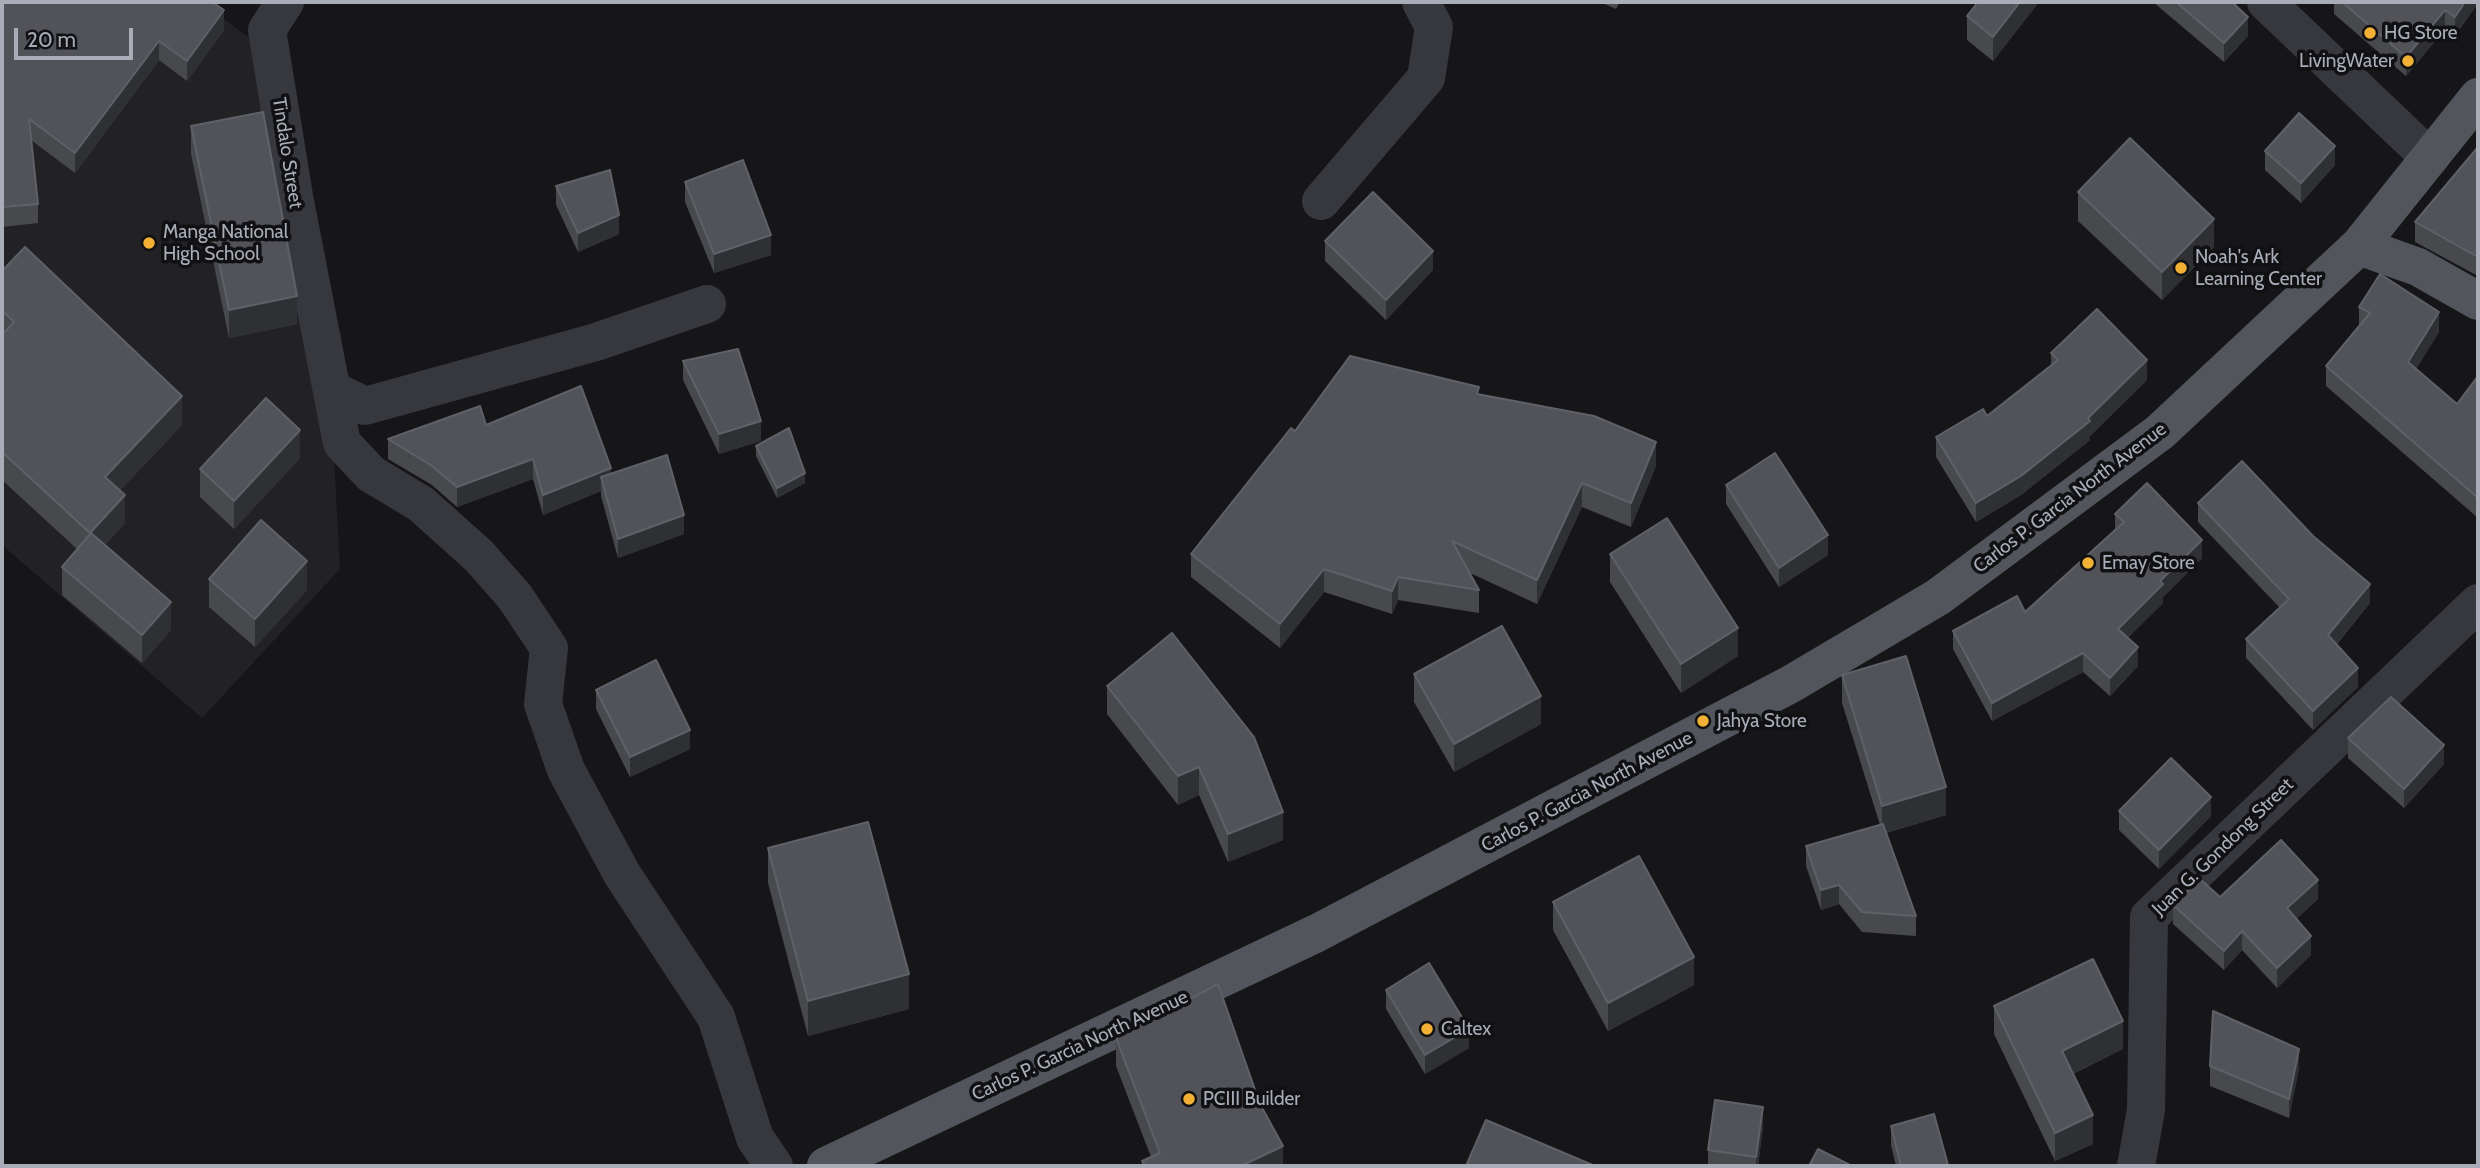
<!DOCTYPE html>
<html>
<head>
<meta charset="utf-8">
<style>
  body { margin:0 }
  #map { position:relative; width:2480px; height:1168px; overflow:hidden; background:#161618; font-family:Cabin,sans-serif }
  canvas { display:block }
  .frame { position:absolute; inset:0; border:4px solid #a8adb8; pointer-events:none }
  .scale { position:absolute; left:14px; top:28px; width:119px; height:32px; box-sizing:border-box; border:4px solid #a8adb8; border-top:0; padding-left:9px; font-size:21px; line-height:24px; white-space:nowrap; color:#a8adb8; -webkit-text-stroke:5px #111113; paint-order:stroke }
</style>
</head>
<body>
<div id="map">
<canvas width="2480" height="1168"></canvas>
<div class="frame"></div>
<div class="scale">20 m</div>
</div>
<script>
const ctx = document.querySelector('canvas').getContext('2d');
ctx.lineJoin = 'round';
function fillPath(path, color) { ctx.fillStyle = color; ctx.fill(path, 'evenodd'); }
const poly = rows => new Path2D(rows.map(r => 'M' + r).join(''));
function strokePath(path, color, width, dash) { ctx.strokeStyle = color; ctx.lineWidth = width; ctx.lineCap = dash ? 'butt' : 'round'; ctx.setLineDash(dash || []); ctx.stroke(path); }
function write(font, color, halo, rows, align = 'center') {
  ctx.font = font + ' Cabin,sans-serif'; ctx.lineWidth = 7; ctx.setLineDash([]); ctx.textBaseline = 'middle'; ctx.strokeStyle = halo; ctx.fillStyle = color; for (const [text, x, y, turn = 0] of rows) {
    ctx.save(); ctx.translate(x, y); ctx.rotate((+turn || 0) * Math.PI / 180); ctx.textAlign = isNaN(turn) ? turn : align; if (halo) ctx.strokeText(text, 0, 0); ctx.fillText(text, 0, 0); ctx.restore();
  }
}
fillPath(poly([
  [2,2,202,2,261,47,333,440,340,569,202,718,2,545]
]), '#222225');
strokePath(poly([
  [285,2,267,30,294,196,342,443,371,474,421,504,479,556,515,597,549,648,543,704,566,770,622,874,716,1017,755,1138,774,1166],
  [2266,2,2430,158],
  [1321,201,1426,78,1434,27,1421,2],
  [333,390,365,406,596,342,707,304],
  [2136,1166,2146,1110,2149,917,2478,603]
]), '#37383d', 38);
strokePath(poly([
  [2359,246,2418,267,2478,301],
  [826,1166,1317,933,1791,684,1938,597,2160,432,2359,246,2478,97]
]), '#53555c', 38);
fillPath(poly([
  [2,2,224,30,187,81,159,60,75,173,31,140,38,204,38,223,2,227],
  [1600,2,1620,2,1616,9],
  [1978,2,2039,2,1993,61,1967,40,1967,16],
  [2153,2,2232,2,2248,36,2224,62],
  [2334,2,2478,2,2478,3,2455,36,2445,29,2406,76,2334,14],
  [191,126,297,324,229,338,191,154],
  [2478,147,2478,276,2415,242,2415,222],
  [2265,151,2335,165,2301,203,2265,170],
  [685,182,771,255,714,273,685,202],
  [556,186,619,234,578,252,556,205],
  [2078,192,2214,247,2162,300,2078,221],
  [1325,241,1433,270,1386,320,1325,261],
  [2,271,182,425,120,490,125,523,105,545,171,630,142,663,62,595,62,567,77,549,2,480],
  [2359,307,2439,332,2416,369,2457,404,2478,376,2478,518,2326,386,2326,366,2359,326],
  [2051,353,2147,380,2090,436,2090,440,2021,495,1976,522,1936,457,1936,437,1987,416,2051,366],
  [683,361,761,441,719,454,683,380],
  [1479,394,1656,466,1631,527,1582,507,1537,604,1470,573,1479,590,1479,613,1398,600,1392,614,1324,592,1280,648,1191,577,1191,554,1295,431],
  [486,425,611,474,684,534,618,558,601,496,601,491,543,515,533,479,457,507,432,485,388,459,388,439],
  [756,446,805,483,777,498,756,456],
  [300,458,234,529,200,497,200,469],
  [1726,485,1828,555,1779,587,1726,504],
  [2198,503,2370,603,2337,644,2358,687,2313,730,2246,658,2246,639,2280,608,2198,522],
  [2115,514,2202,558,2163,597,2163,603,2127,638,2138,666,2110,696,2083,672,1992,721,1953,649,1953,631,2025,612,2115,530],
  [1610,554,1738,656,1681,693,1610,582],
  [209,579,307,590,255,647,209,607],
  [1414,674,1541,724,1454,772,1414,702],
  [1842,675,1946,815,1886,833,1916,916,1916,936,1862,932,1839,904,1821,910,1806,866,1806,846,1880,825,1842,703],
  [1107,686,1283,840,1228,862,1199,795,1178,805,1107,714],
  [596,690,690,749,630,777,596,709],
  [2348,738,2444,764,2404,808,2348,758],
  [2119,811,2211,816,2159,869,2119,830],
  [768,848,909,1009,808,1036,768,883],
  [2220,897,2318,899,2296,919,2311,955,2277,988,2242,950,2224,970,2173,924,2173,905],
  [1553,902,1694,985,1608,1031,1553,930],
  [1386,990,1469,1048,1425,1074,1386,1009],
  [1994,1006,2123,1049,2073,1074,2093,1144,2055,1161,1994,1034],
  [1116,1038,1260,1104,1283,1166,1142,1166,1142,1161,1151,1157,1116,1066],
  [2210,1066,2299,1068,2289,1118,2210,1086],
  [1891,1126,1948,1166,1896,1166,1891,1145],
  [1763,1127,1758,1166,1708,1166,1708,1150]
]), '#47494d');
fillPath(poly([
  [2020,2,2039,2,1993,61,1993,37],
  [2465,2,2478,2,2478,3,2455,36,2455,17],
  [224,10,224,30,187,81,187,61],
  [2445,10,2445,29,2406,76,2406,57],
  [2248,17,2248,36,2224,62,2224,43],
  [159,41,159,60,75,173,75,153],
  [2335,146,2335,165,2301,203,2301,183],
  [619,215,619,234,578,252,578,233],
  [2214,219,2214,247,2162,300,2162,272],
  [771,235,771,255,714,273,714,254],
  [1433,251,1433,270,1386,320,1386,300],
  [297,296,297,324,229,338,229,310],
  [2439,312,2439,332,2408,382,2408,362],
  [2147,360,2147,380,2090,436,2090,440,2021,495,1976,522,1976,503,2088,418],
  [182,396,182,425,105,505,105,477],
  [761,421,761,441,719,454,719,434],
  [300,430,300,458,234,529,234,501],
  [1656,442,1656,466,1631,527,1631,503],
  [533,459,533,479,457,507,457,487],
  [611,468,611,487,601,477,601,491,543,515,543,495],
  [805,473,805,483,777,498,777,488],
  [1582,483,1582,507,1537,604,1537,580],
  [125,495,125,523,90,561,90,533],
  [684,515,684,534,618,558,618,539],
  [1828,535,1828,555,1779,587,1779,568],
  [2202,540,2202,558,2163,597,2163,603,2118,648,2118,629,2160,581],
  [307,561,307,590,255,647,255,619],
  [1324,569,1324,592,1280,648,1280,624],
  [1398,577,1398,600,1392,614,1392,591],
  [2370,584,2370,603,2328,654,2328,635],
  [171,602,171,630,142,663,142,635],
  [1738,628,1738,656,1681,693,1681,664],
  [2138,647,2138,666,2110,696,2110,678],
  [2083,653,2083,672,1992,721,1992,703],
  [2358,668,2358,687,2313,730,2313,711],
  [1541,696,1541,724,1454,772,1454,744],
  [690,730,690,749,630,777,630,757],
  [2444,745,2444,764,2404,808,2404,789],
  [1199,767,1199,795,1178,805,1178,776],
  [1946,787,1946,815,1882,834,1882,806],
  [2211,797,2211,816,2159,869,2159,850],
  [1283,812,1283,840,1228,862,1228,834],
  [2318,880,2318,899,2287,928,2287,908],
  [1839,885,1839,904,1821,910,1821,890],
  [2242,931,2242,950,2224,970,2224,951],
  [2311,936,2311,955,2277,988,2277,968],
  [1694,957,1694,985,1608,1031,1608,1003],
  [909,974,909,1009,808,1036,808,1001],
  [2123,1021,2123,1049,2062,1079,2062,1051],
  [1469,1029,1469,1048,1425,1074,1425,1055],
  [2299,1049,2299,1068,2289,1118,2289,1099],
  [1763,1107,1763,1127,1758,1166,1756,1166,1756,1157],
  [2093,1115,2093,1144,2055,1161,2055,1133],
  [1283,1146,1283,1166,1241,1166]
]), '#2f3033');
const building = poly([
  [2,2,212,2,224,10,187,61,159,41,75,153,29,119,38,204,2,207,2,2],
  [1978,2,2020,2,1993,37,1967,16,1978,2],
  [2176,2,2232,2,2248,17,2224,43,2176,2],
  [2342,2,2465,2,2455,17,2445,10,2406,57,2342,2],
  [263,112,297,296,229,310,191,126,263,112],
  [2299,113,2335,146,2301,183,2265,151,2299,113],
  [2130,138,2214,219,2162,272,2078,192,2130,138],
  [2478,147,2478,257,2415,222,2478,147],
  [743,160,771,235,714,254,685,182,743,160],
  [610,170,619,215,578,233,556,186,610,170],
  [1373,192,1433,251,1386,300,1325,241,1373,192],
  [25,247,182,396,105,477,125,495,90,533,2,452,2,335,14,322,2,310,2,271,25,247],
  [2380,274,2439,312,2408,362,2457,404,2478,376,2478,498,2326,366,2370,313,2359,307,2380,274],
  [2097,309,2147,360,2088,418,2090,421,2021,476,1976,503,1936,437,1983,409,1987,416,2058,360,2051,353,2097,309],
  [738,349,761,421,719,434,683,361,738,349],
  [1350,356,1479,387,1477,394,1594,416,1656,442,1631,503,1582,483,1537,580,1452,541,1479,590,1398,577,1392,591,1324,569,1280,624,1191,554,1291,428,1295,431,1350,356],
  [581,386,611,468,543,495,533,459,457,487,432,466,388,439,480,406,486,425,581,386],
  [266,398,300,430,234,501,200,469,266,398],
  [789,428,805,473,777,488,756,446,789,428],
  [1775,453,1828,535,1779,568,1726,485,1775,453],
  [667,455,684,515,618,539,601,477,667,455],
  [2242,461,2313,536,2370,584,2328,635,2358,668,2313,711,2246,639,2289,599,2198,503,2242,461],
  [2147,483,2202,540,2160,581,2163,584,2118,629,2138,647,2110,678,2083,653,1992,703,1953,631,2017,596,2025,612,2124,522,2115,514,2147,483],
  [1667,518,1738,628,1681,664,1610,554,1667,518],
  [261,520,307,561,255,619,209,579,261,520],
  [91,533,171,602,142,635,62,567,91,533],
  [1502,626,1541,696,1454,744,1414,674,1502,626],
  [1172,633,1254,737,1283,812,1228,834,1199,767,1178,776,1107,686,1172,633],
  [1906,656,1946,787,1882,806,1842,675,1906,656],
  [656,660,690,730,630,757,596,690,656,660],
  [2391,697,2444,745,2404,789,2348,738,2391,697],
  [2171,758,2211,797,2159,850,2119,811,2171,758],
  [868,822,909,974,808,1001,768,848,868,822],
  [1883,824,1916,916,1862,912,1839,885,1821,890,1806,846,1883,824],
  [2281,840,2318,880,2287,908,2311,936,2277,968,2242,931,2224,951,2173,905,2200,879,2220,897,2281,840],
  [1639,856,1694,957,1608,1003,1553,902,1639,856],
  [2093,959,2123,1021,2062,1051,2093,1115,2055,1133,1994,1006,2093,959],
  [1429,963,1469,1029,1425,1055,1386,990,1429,963],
  [1218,984,1260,1104,1283,1146,1241,1166,1145,1166,1142,1161,1160,1153,1116,1038,1218,984],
  [2213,1011,2299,1049,2289,1099,2210,1066,2213,1011],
  [1715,1100,1763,1107,1756,1157,1708,1150,1715,1100],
  [1934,1114,1948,1165,1942,1166,1901,1166,1891,1126,1934,1114],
  [1486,1120,1595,1166,1466,1166,1486,1120],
  [1818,1149,1852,1166,1809,1166,1818,1149]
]);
fillPath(building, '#525359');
strokePath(building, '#5f6168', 2);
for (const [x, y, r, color] of [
  [2370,33,7,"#f2b134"],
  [2408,61,7,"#f2b134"],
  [149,243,7,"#f2b134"],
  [2181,268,7,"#f2b134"],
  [2088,563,7,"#f2b134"],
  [1703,721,7,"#f2b134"],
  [1427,1029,7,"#f2b134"],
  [1189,1099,7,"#f2b134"]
]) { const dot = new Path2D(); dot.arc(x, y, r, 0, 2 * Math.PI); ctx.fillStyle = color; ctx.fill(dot); strokePath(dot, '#111113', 2.5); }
write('19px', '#a8adb8', '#111113', [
  ["HG Store",2384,33],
  ["LivingWater",2394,61,"right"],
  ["Manga National",163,232],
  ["High School",163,254],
  ["Noah's Ark",2195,257],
  ["Learning Center",2195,279],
  ["Emay Store",2102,563],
  ["Jahya Store",1717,721],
  ["Caltex",1441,1029],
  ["PCIII Builder",1203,1099]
], 'left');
write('19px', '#a8adb8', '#111113', [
  ["Tindalo Street",287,153,81],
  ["Carlos P. Garcia North Avenue",2070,498,-37],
  ["Carlos P. Garcia North Avenue",1587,792,-28],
  ["Juan G. Gondong Street",2223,847,-44],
  ["Carlos P. Garcia North Avenue",1080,1046,-25]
]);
</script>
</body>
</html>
